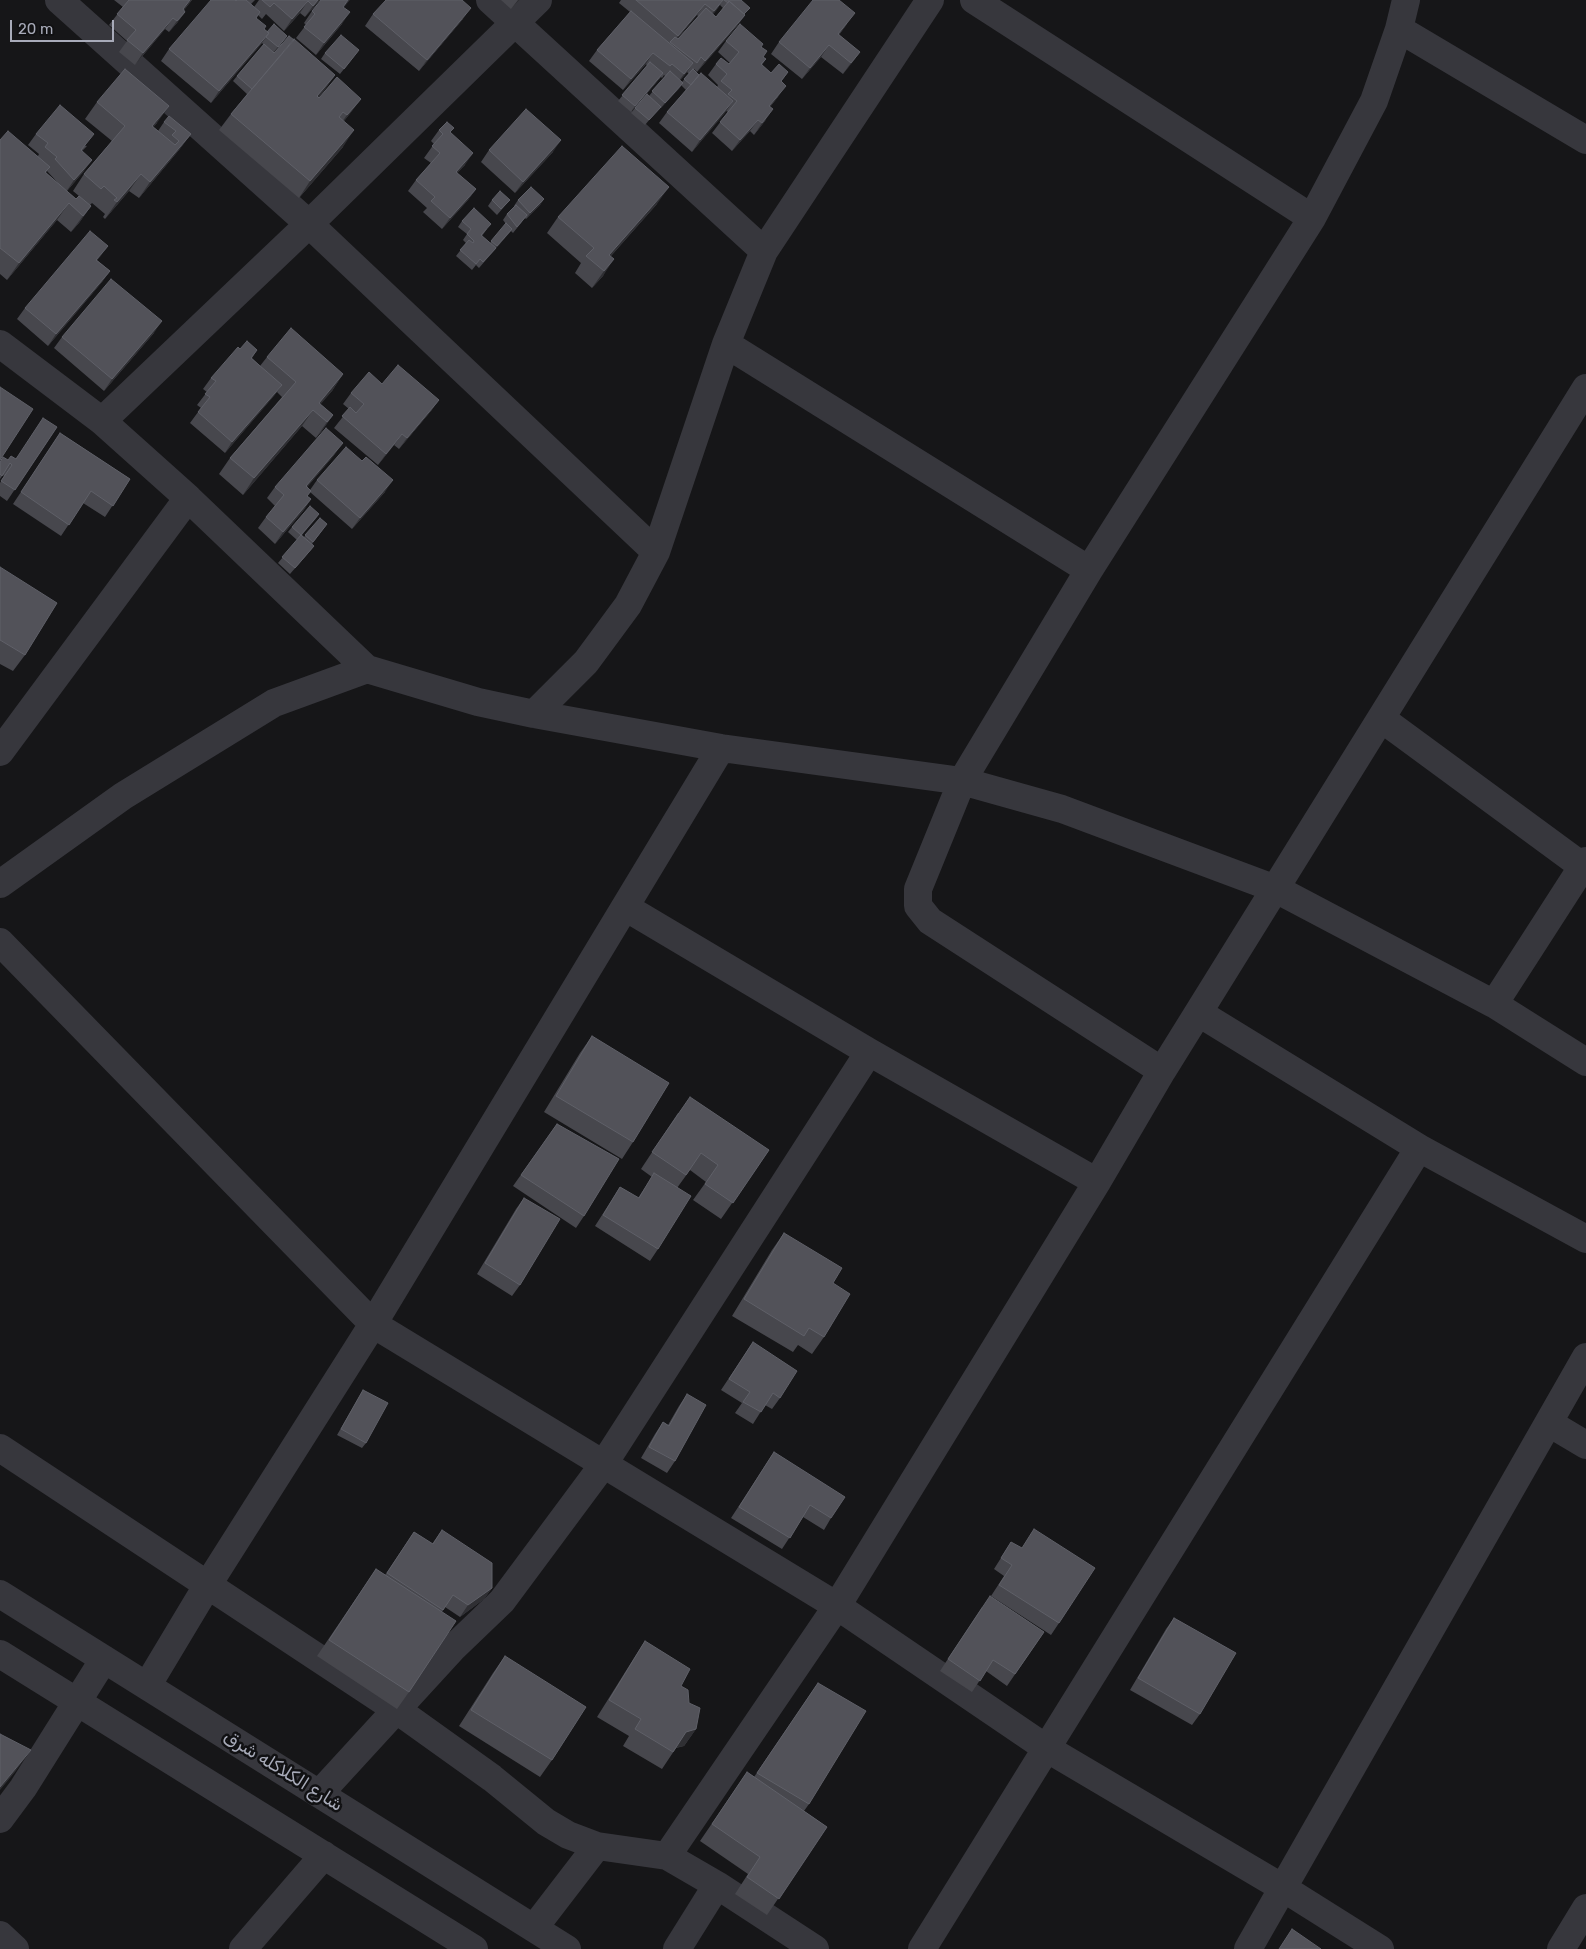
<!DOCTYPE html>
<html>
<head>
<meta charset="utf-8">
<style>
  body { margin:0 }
  #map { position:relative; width:1586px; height:1949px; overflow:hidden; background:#161618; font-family:Rubik,sans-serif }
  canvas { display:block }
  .scale { position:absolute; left:10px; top:20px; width:104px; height:22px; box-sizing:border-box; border:2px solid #a8abb9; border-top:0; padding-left:6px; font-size:15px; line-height:18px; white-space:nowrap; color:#a8abb9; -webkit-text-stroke:4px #111113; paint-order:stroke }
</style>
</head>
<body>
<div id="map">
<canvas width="1586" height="1949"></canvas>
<div class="scale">20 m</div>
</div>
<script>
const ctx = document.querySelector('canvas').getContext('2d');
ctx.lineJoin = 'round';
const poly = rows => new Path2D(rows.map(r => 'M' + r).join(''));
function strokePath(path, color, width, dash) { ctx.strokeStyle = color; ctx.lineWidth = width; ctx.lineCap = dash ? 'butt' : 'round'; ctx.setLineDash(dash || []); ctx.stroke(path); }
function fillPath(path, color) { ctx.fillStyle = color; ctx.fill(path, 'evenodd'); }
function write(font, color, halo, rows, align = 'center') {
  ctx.font = font + ' Rubik,Vazirmatn,sans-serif'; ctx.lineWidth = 5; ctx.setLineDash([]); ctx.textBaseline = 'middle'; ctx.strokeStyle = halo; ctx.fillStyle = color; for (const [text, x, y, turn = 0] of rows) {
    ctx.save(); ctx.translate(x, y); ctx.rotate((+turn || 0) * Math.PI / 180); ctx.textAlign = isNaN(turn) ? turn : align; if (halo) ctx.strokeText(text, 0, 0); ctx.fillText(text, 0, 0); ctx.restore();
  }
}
strokePath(poly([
  [59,0,309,224,656,552],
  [490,0,764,251],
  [974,0,1312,218],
  [1399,29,1586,140],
  [0,344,102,421,188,498,367,669],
  [726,344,1089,570],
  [102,421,309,224,538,0],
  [534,714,586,662,628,605,656,552,726,344,764,251,930,0],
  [1382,719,1586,869],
  [0,752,188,498],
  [0,884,123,796,274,703,367,669,478,702,534,714,721,748,962,781,1062,809,1276,889,1494,1004,1586,1062],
  [625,907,869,1052,1097,1182],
  [0,942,373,1324,837,1606,1046,1748,1283,1888,1380,1949],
  [1494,1004,1586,861],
  [1199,1013,1419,1148,1586,1239],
  [1162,1071,930,921,918,906,918,889,962,781,1089,570,1312,218,1374,101,1399,29,1406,0],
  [1549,1423,1586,1445],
  [0,1448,397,1710,492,1778,546,1822,568,1835,597,1846,667,1856,717,1885,815,1949],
  [0,1594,567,1949],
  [0,1654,474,1949],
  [147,1686,207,1586,373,1324,721,748],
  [319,1794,452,1649,502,1601,603,1465,869,1052],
  [0,1819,23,1788,104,1659],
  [667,1856,837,1606,1097,1182,1162,1071,1586,388],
  [534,1928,597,1846],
  [0,1935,15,1949],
  [243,1949,324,1855],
  [677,1949,717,1885],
  [922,1949,1419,1148],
  [1248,1949,1586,1357],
  [1561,1949,1586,1908]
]), '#37373d', 28);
fillPath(poly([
  [114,0,192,0,184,10,185,12,177,23,169,32,165,29,135,65,119,52,127,41,109,25,123,7],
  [237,0,255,0,251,4,254,7,259,0,320,0,305,17,300,13,284,31,266,14,262,19,258,15,256,18,267,32,287,36,274,52,335,75,319,97,361,99,344,121,343,147,299,198,219,130,231,114,247,94,233,81,237,76,264,45,262,43,211,103,161,61,169,49],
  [501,0,520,0,511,9],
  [621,0,741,0,745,15,737,26,697,72,694,69,693,69,699,75,717,87,718,85,708,75,716,64,729,64,730,63,718,52,726,41,762,47,763,57,766,59,762,65,771,73,788,72,781,82,778,97,770,107,765,121,754,135,750,131,732,151,712,133,728,112,726,111,692,152,659,123,667,112,686,90,681,85,661,108,660,107,645,125,631,113,635,108,649,96,665,76,664,75,662,78,661,77,631,112,618,101,647,66,646,64,623,90,589,61,597,50,630,12,619,3],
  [720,5,723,8,716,17,713,14],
  [697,15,698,16,678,39,677,39],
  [687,72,689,74,682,82,680,80],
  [344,7,342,24,316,55,296,38,306,25,304,23,312,11],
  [373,14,463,19,419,71,365,26],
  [847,24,839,35,860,52,843,74,821,57,802,79,771,54,779,42],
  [359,50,340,74,321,59,325,53],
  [97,102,157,123,153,127,158,131,164,122,191,134,179,150,139,198,129,191,105,219,103,217,105,214,92,203,90,205,91,206,79,223,71,232,57,220,7,280,0,274,0,140,38,156,39,154,28,145,36,134,87,146,82,151,84,171,67,191,76,199,79,196,73,191,84,174,112,141,85,119],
  [47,171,58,183,46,173],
  [439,130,450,133,465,165,457,173,476,189,468,200,442,229,423,212,427,208,408,191,416,180,431,163,424,158,434,144,431,141],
  [489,150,553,152,515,193,481,162],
  [544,199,540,205,526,219,525,218,513,233,511,231,479,268,476,265,472,270,456,256,466,243,463,240,467,234,458,227,462,221,487,229,482,236,490,243,506,224,503,220,507,214,514,207,514,206,518,200],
  [492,200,510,200,497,215,488,206],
  [657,204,611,256,603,276,592,288,575,273,581,263,547,233,558,217],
  [108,246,97,260,110,271,102,282,48,346,17,319,25,308],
  [154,333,104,391,54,348,62,337],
  [240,349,257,350,252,358,260,366,267,357,343,374,332,391,320,404,333,415,321,432,316,438,302,426,243,495,219,474,230,458,282,397,277,392,225,453,190,423,201,408,197,405,207,392,203,389,211,378],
  [382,384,439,400,431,411,399,449,394,445,378,465,334,428,349,409,343,404,351,393],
  [57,427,7,501,0,496,0,483,4,476,3,475,0,479,0,461,15,459],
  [60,433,130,479,105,517,83,503,61,536,13,504],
  [335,454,307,487,310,490,317,480,385,492,352,529,310,492,307,496,311,499,303,511,275,544,258,528,266,517,275,506,267,498,275,487],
  [319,514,302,535,304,537,320,518,327,524,312,544,314,546,310,551,290,574,278,563,297,540,288,532,292,527],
  [0,567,25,655,13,671,0,664],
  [592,1036,633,1142,622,1159,544,1112,580,1053],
  [678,1113,769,1150,721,1219,693,1200,706,1182,690,1170,677,1188,658,1249,650,1261,595,1226,620,1187,638,1198,652,1177,641,1169],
  [557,1124,584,1216,576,1228,513,1186],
  [524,1198,520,1285,512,1296,477,1274,516,1209],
  [784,1233,833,1283,824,1337,812,1354,798,1345,793,1352,732,1316,772,1250],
  [753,1342,780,1398,772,1409,765,1405,753,1424,735,1413,742,1403,721,1390],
  [363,1390,366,1443,362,1448,337,1435],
  [687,1394,675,1461,667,1473,641,1458,655,1434,663,1422,668,1425,679,1406],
  [774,1452,831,1518,824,1530,803,1517,782,1549,731,1518],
  [442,1530,492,1588,484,1599,460,1617,445,1607,442,1612,409,1692,397,1709,317,1656,376,1569,385,1575,414,1532,432,1544],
  [1011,1542,1059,1623,1051,1635,991,1596,1004,1576,994,1569],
  [982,1607,1044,1632,1007,1686,986,1671,972,1692,940,1671],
  [1174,1618,1200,1714,1192,1725,1130,1690,1166,1629],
  [645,1641,681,1686,689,1703,696,1729,684,1746,676,1748,662,1769,623,1746,629,1736,597,1717,634,1658],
  [505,1656,552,1760,540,1777,459,1726,493,1673],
  [818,1683,809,1804,804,1811,827,1827,767,1915,735,1894,748,1874,700,1841,747,1772,754,1777]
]), '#47474d');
fillPath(poly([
  [190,0,192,0,175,21,183,9],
  [318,0,320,0,305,17,313,6],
  [348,0,350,0,335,18,343,7],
  [518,0,520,0,511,9],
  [723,0,716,11,706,22,714,11],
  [308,1,300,13,284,31,292,19],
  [705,4,697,15,673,44,678,36],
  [471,8,463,19,419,71,427,60],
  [185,12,177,23,169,32,177,21],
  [350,12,342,24,316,55,324,43],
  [855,13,847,24,830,46,838,34],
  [745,15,737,26,697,72,705,61],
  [173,18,165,29,135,65,143,53],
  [269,33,261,44,211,103,219,91],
  [829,45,821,57,802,79,810,68],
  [860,52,852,63,843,74,851,63],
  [653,53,646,64,623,90,631,79],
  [693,63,685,75,676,85,684,74],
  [663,73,659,79,631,112,635,106],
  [335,75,324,91,306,113,317,96],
  [683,83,679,89,661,108,665,103],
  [786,86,778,97,761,117,769,106],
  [361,99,349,115,335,132,347,115],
  [733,101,725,113,692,152,700,140],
  [169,106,157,123,140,143,152,126],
  [773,109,765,121,754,135,762,123],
  [758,120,750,131,732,151,740,140],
  [354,130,343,147,299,198,310,181],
  [191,134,179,150,139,198,150,182],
  [561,140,553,152,515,193,523,182],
  [473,153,465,165,448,183,456,172],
  [92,160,84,171,66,192,74,180],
  [141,174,129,191,105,219,117,202],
  [669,187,657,204,600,268,609,255],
  [476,189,468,200,442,229,450,218],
  [544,199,540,205,526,219,530,213],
  [69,203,57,220,7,280,19,263],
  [91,206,79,223,71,232,83,216],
  [512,229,508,234,493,252,497,246],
  [108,246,100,257,88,271,96,260],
  [614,259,603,276,592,288,604,271],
  [110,271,102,282,48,346,56,334],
  [162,321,154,333,104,391,112,379],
  [343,374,332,391,315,411,319,403],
  [282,385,274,396,225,453,232,442],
  [439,400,431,411,399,449,407,438],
  [313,410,302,426,243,495,254,478],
  [333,415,321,432,316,438,327,422],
  [402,434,394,445,378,465,386,454],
  [343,443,335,454,298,498,306,486],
  [393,480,385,492,352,529,360,518],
  [311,499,303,511,275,544,283,532],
  [319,514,315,520,297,540,301,535],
  [492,1588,484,1599,460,1617,468,1605],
  [696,1729,684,1746,674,1748,686,1732],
  [31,1750,15,1772,0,1790,0,1787]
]), '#2f2f33');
const building = poly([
  [129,0,190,0,183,9,185,12,177,21,173,18,143,53,127,40,136,30,117,14,129,0],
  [211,0,235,0,236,1,237,0,246,0,260,12,256,18,266,26,264,29,269,33,219,91,169,49,211,0],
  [262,0,318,0,313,6,308,1,292,19,274,3,270,7,262,0],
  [321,0,348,0,343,7,350,12,324,43,304,27,315,14,312,11,321,0],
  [386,0,462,0,471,8,427,60,373,14,386,0],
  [636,0,723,0,714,11,705,4,678,36,636,0],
  [724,0,741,0,750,8,744,14,729,1,728,3,724,0],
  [813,0,839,0,855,13,838,34,860,52,851,63,829,45,810,68,779,42,813,0],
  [729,1,745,15,705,61,701,57,697,63,670,42,675,37,678,39,706,8,716,17,729,1],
  [631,11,693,63,684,74,672,64,670,66,653,53,631,79,597,50,631,11],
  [274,24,287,36,278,47,266,37,269,33,267,32,274,24],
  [740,24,763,44,761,47,767,51,763,57,766,59,761,64,771,73,779,64,788,72,781,81,786,86,769,106,773,109,762,123,758,120,740,140,720,122,737,101,728,94,732,90,721,81,727,74,716,64,721,58,729,64,739,52,726,41,740,24],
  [341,35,359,50,344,69,325,53,341,35],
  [289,36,294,40,252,89,237,76,264,44,274,53,289,36],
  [294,39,335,75,317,96,319,98,337,77,361,99,347,115,343,112,339,117,354,130,310,181,231,114,294,39],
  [650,62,663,73,635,106,622,95,650,62],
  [125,69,169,106,152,126,175,145,179,141,172,135,176,131,164,122,169,116,191,134,150,182,141,174,117,202,114,200,117,198,104,186,101,189,84,174,125,126,97,102,125,69],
  [693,69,699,75,691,85,684,79,693,69],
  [670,71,683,83,665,103,652,91,670,71],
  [701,73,733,101,700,140,667,112,701,73],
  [647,94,661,107,649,120,635,108,647,94],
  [60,105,94,134,81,150,92,160,74,180,55,159,57,157,45,147,48,143,36,134,60,105],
  [526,109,561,140,523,182,489,150,526,109],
  [447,122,454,128,450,132,473,153,456,172,476,189,450,218,431,201,435,197,416,180,440,153,432,146,443,134,439,130,447,122],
  [8,131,50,167,45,172,76,199,79,196,91,206,83,216,69,203,19,263,0,248,0,140,8,131],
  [622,146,669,187,609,255,614,259,604,271,586,256,594,248,558,217,622,146],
  [531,187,544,199,530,213,518,200,531,187],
  [500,191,510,200,501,209,492,200,500,191],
  [516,205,527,215,517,227,507,214,516,205],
  [474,208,491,224,481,235,496,248,483,262,480,259,476,264,460,250,469,240,473,243,474,241,467,234,471,229,462,221,474,208],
  [506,223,512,229,497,246,491,241,506,223],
  [90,231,108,246,96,260,110,271,56,334,25,308,90,231],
  [111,279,162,321,112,379,62,337,111,279],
  [291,328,343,374,319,403,333,415,327,422,313,410,254,478,230,458,296,382,267,357,291,328],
  [247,341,257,350,251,358,282,385,232,442,198,412,210,397,205,394,216,381,211,378,238,347,240,349,247,341],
  [398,365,439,400,407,438,402,434,386,454,342,416,350,407,356,413,364,404,351,393,369,372,382,384,398,365],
  [0,387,33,409,0,460,0,387],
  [43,418,57,427,15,490,1,481,12,465,10,463,2,476,0,474,0,462,3,457,8,460,11,456,16,459,43,418],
  [326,428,343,443,306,486,311,491,307,496,311,499,283,532,266,517,284,495,275,487,326,428],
  [60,433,130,479,113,506,91,491,69,525,21,492,60,433],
  [346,447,362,461,366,457,393,480,360,518,317,480,346,447],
  [310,506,319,514,301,535,292,527,310,506],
  [320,518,327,524,313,542,305,535,320,518],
  [301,535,314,546,295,568,282,557,301,535],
  [0,567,57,603,25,655,0,640,0,567],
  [592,1036,669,1083,633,1142,556,1096,592,1036],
  [690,1097,769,1150,733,1203,705,1184,718,1165,701,1153,686,1175,652,1152,690,1097],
  [557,1124,619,1159,584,1216,521,1175,557,1124],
  [654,1173,691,1196,658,1249,603,1215,620,1187,639,1198,654,1173],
  [524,1198,560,1219,520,1285,485,1263,524,1198],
  [784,1233,842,1268,833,1283,850,1294,824,1337,809,1328,804,1336,744,1299,784,1233],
  [753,1342,797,1371,780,1398,773,1393,761,1412,743,1402,750,1392,729,1379,753,1342],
  [363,1390,388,1403,366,1443,341,1429,363,1390],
  [687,1394,706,1405,675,1461,649,1447,663,1422,669,1426,687,1394],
  [774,1452,845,1497,831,1518,810,1505,790,1538,739,1507,774,1452],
  [1034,1529,1095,1568,1059,1623,999,1585,1012,1565,1001,1558,1011,1542,1022,1548,1034,1529],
  [442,1530,492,1563,492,1588,468,1605,453,1595,443,1610,387,1573,414,1532,433,1544,442,1530],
  [376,1569,456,1621,409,1692,329,1640,376,1569],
  [990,1596,1044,1632,1015,1674,993,1660,980,1681,948,1659,990,1596],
  [1174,1618,1236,1653,1200,1714,1138,1678,1174,1618],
  [645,1641,690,1669,681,1686,688,1690,689,1703,700,1708,696,1729,686,1732,673,1752,635,1729,641,1719,609,1700,645,1641],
  [505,1656,586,1707,552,1760,471,1710,505,1656],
  [818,1683,866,1711,809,1804,757,1773,818,1683],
  [0,1734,31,1750,0,1787,0,1734],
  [747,1772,827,1827,779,1899,747,1877,760,1857,712,1824,747,1772],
  [1292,1929,1321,1949,1279,1949,1292,1929]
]);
fillPath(building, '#525259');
strokePath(building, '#5f6068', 1);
write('18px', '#a8abb9', '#111113', [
  ["شارع الكلاكله شرق",283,1771,32]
]);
</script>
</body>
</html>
